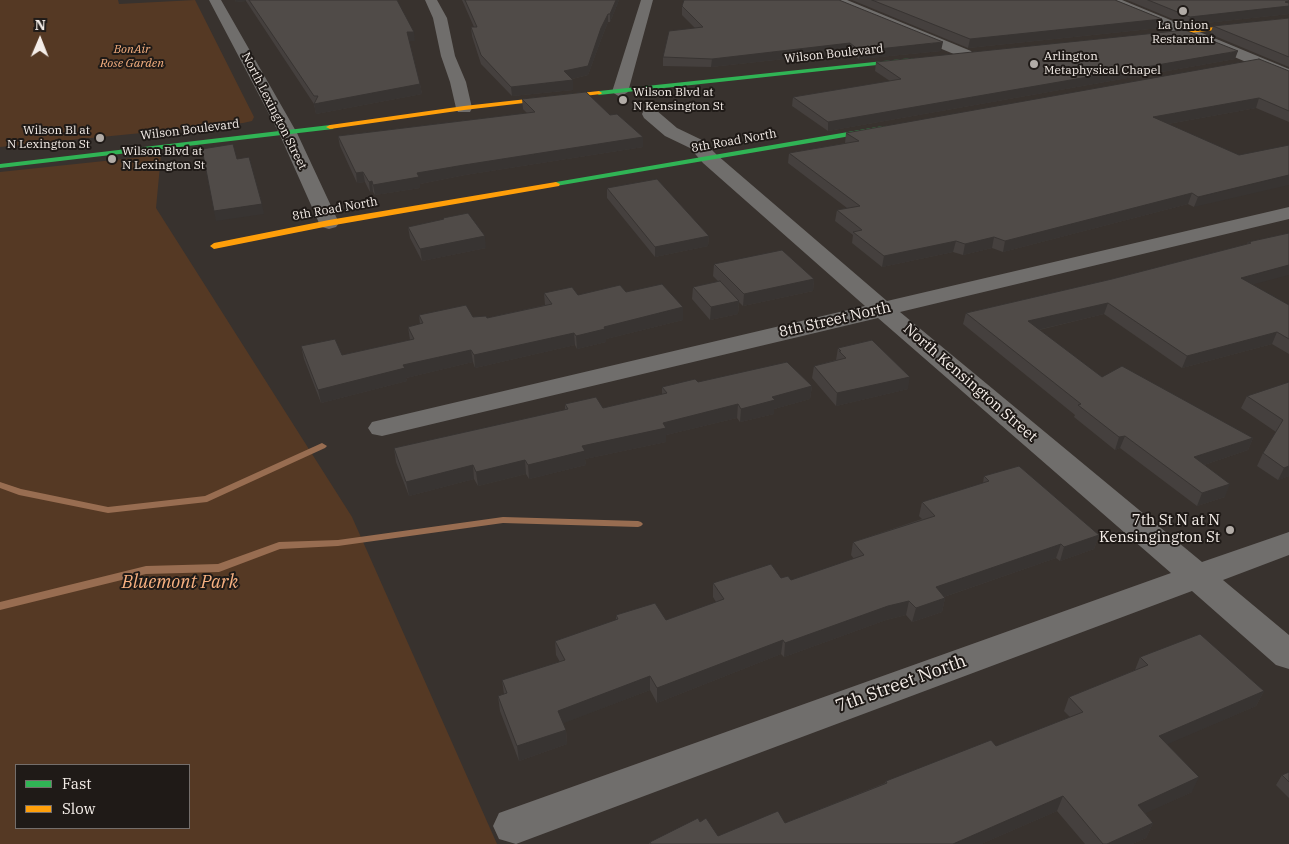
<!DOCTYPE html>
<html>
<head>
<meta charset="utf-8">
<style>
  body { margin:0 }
  #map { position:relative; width:1289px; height:844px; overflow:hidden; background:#38322e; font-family:"IBM Plex Serif",serif }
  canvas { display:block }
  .legend { position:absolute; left:15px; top:764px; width:175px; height:65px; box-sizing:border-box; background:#1f1a17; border:1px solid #746e6b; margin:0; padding:6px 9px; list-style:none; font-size:15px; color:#f4ede8 }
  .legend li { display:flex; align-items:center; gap:10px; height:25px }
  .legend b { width:25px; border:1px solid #746e6b }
  .north { position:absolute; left:15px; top:15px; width:50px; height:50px; -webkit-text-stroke:4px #1f1a17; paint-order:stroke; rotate:1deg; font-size:14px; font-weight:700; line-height:20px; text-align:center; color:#f4ede8 }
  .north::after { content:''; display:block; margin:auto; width:18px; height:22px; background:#f4ede8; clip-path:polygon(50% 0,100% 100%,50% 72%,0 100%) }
</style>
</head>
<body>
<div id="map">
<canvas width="1289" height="844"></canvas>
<ul class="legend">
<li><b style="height:6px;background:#30b455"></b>Fast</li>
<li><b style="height:6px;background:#ff9f0a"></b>Slow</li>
</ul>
<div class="north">N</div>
</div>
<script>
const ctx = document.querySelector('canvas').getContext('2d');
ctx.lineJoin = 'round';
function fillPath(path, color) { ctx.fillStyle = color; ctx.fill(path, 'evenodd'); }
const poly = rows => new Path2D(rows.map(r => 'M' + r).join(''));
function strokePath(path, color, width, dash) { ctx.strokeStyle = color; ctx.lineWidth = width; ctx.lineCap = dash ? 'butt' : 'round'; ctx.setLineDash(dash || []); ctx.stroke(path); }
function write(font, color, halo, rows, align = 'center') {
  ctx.font = font + ' "IBM Plex Serif",serif'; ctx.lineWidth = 4; ctx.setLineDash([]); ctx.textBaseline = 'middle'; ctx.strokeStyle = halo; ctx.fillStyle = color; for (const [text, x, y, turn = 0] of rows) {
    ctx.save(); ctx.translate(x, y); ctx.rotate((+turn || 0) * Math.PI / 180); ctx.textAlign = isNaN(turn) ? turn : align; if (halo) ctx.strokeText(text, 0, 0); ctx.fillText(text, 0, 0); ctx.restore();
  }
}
fillPath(poly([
  [0,0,118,0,119,4,195,0,254,117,252,121,243,123,0,147],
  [161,155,156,208,352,517,497,844,0,844,0,172],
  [16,765,189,765,189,828,16,828]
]), '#553924');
fillPath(poly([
  [322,443,327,446,325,448,207,502,108,513,19,495,0,488,0,482,21,489,108,507,205,496,322,443],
  [503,517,638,521,641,522,643,524,641,526,638,527,503,523,338,546,280,549,219,572,146,574,0,610,0,602,146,566,218,564,279,542,338,540,503,517]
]), '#986d51');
fillPath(poly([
  [209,0,221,0,297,133,339,223,336,227,329,229,322,227,319,223,279,133,209,0],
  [425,0,437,0,447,18,455,56,466,82,472,108,470,112,458,112,456,108,450,82,441,56,433,18,425,0],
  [641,0,653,0,628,92,620,97,612,92,641,0],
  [830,0,847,0,971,51,973,54,971,57,961,57,831,3,830,0],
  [1105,0,1122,0,1289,69,1289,80,1106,3,1105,0],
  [650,109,656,110,677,128,702,140,717,155,887,301,1289,207,1289,219,900,312,1202,562,1289,532,1289,555,1223,580,1289,635,1289,669,1276,665,1192,591,516,844,499,839,493,826,499,813,1171,573,878,318,382,436,372,434,368,428,372,422,865,306,703,163,690,148,665,136,644,118,642,114,644,110,650,109]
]), '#706e6c');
fillPath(poly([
  [912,58,914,59,914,61,599,95,596,93,599,91,912,58],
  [330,125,334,127,333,129,0,168,0,164,330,125],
  [883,126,886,126,886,130,556,186,552,184,556,182,883,126]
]), '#30b455');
fillPath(poly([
  [1289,18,1289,22,1152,37,1149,35,1289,18],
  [599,91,602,93,601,94,464,110,330,129,326,127,330,125,464,106,599,91],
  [556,182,560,184,559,186,329,226,214,249,210,246,214,243,329,220,556,182]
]), '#ff9f0a');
fillPath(poly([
  [235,0,397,0,415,41,409,41,420,84,422,94,316,114,314,104,246,1,236,2],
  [462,0,619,0,610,22,608,22,602,37,588,75,572,79,573,90,512,96,481,64,472,36,471,27,474,27],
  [852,0,1115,0,1162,19,1160,28,968,48],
  [1127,0,1289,0,1289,14,1187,25],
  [682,6,941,51,859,59,849,52,711,67,663,66,663,57,695,28,682,15],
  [1289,18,1289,67,1210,34,1213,26],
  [1235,59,828,131,792,106,793,97,890,81,875,71,876,62],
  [1289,71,1289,122,1256,108,1168,124,1239,155,1194,207,1188,204,1003,252,992,248,963,255,953,252,882,267,852,243,853,235,835,221,837,210,847,208,788,163,789,153,846,143,845,143,846,133],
  [522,99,610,115,643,137,643,147,465,175,420,184,420,188,375,195,373,192,370,192,365,182,357,183,340,146,338,136,527,113,523,109],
  [607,188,709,236,708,246,655,257,607,198],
  [443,218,486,248,422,261,410,238,408,227,443,220],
  [1289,233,1253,285,1289,305,1289,354,1272,344,1182,368,1104,314,1039,330,1102,377,1253,438,1248,450,1204,465,1225,497,1197,506,1120,448,1115,450,1074,417,1075,415,963,324,966,313,1112,279,1247,244,1248,242],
  [714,264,814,279,813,291,743,306,739,302,738,314,710,320,692,299,693,287,719,282,713,276],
  [626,292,683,307,683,320,606,339,606,342,577,349,575,345,475,368,473,362,406,378,407,381,321,403,304,359,301,346,342,355,410,340,408,327,420,324,419,315,487,318,545,305,544,293,578,295],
  [838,348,908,389,836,406,812,378,814,366,836,360],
  [698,382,812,386,810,399,774,409,774,414,740,422,737,418,666,435,666,442,585,459,586,465,529,479,526,474,478,486,474,479,409,496,396,462,394,448,565,410,565,404,603,408,662,394,662,387],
  [1289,382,1289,476,1278,480,1257,466,1263,453,1276,432,1241,408,1247,396],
  [984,476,1099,535,1094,549,1060,561,1056,558,944,597,945,598,942,612,912,622,906,615,886,620,784,657,781,654,657,703,650,690,563,723,566,730,567,744,519,761,500,711,498,696,504,694,502,680,560,662,556,655,555,641,616,620,616,615,666,620,716,602,713,597,713,583,781,578,791,580,854,559,851,555,853,542,922,519,919,516,922,502,983,483],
  [1140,657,1264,691,1256,706,1167,744,1192,792,1145,813,1153,823,1146,838,1132,844,1085,844,1057,811,981,844,649,844,650,842,700,822,718,836,785,823,885,783,886,781,996,746,1070,717,1064,711,1069,697,1135,670],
  [1289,772,1289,798,1276,785,1282,775]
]), '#45403e');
fillPath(poly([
  [235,0,246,0,246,1,236,2],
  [616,0,619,0,610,22,610,14],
  [1289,1,1289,14,1187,25,1190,17],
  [608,14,608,22,602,37,588,75,564,81,564,71,601,28],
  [1162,19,1160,28,968,48,970,39],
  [407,32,414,32,415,41,408,41],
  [943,42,941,51,859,59,860,51],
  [850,43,849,52,711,67,712,59],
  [1238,51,1235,59,828,131,828,122],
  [573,80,573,90,512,96,511,87],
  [420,84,422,94,316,114,314,104],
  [1259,98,1256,108,1151,127,1153,117],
  [643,137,643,147,465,175,420,184,420,188,375,195,373,185,417,173,464,165],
  [363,172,365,182,357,183,356,173],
  [1289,175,1289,185,1194,207,1198,197],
  [372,181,373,192,370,192,369,182],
  [1192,193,1188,204,1003,252,1005,241],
  [262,204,264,214,216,221,214,211],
  [485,236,486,248,422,261,420,249],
  [709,236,708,246,655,257,655,247],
  [994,237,992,248,963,255,965,244],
  [956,241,953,252,882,267,884,256],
  [1289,265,1289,275,1236,289,1241,278],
  [814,279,813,291,743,306,744,294],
  [739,301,738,314,710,320,711,307],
  [1108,303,1104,314,1025,333,1028,321],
  [683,307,683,320,606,339,606,342,577,349,576,336,604,327],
  [1277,332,1272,344,1182,368,1187,356],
  [574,333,575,345,475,368,474,355],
  [471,350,473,362,406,378,407,381,321,403,318,390,403,365],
  [910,377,908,389,836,406,837,393],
  [812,386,810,399,774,409,774,414,740,422,741,409,772,397],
  [738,404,737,418,666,435,666,442,585,459,586,465,529,479,528,465,582,446,663,423],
  [1125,436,1120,448,1115,450,1119,437],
  [1253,438,1248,450,1189,470,1194,457],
  [525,460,526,474,478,486,476,472],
  [473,465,474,479,409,496,406,482],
  [1289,466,1289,476,1278,480,1284,468],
  [1230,484,1225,497,1197,506,1202,493],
  [1099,535,1094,549,1060,561,1064,547],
  [1061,544,1056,558,932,601,936,587],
  [945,598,942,612,912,622,916,608],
  [909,601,906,615,886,620,784,657,785,643,888,606],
  [783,640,781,654,657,703,657,688],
  [650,676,650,690,559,725,558,711],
  [1264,691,1256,706,1152,751,1159,736],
  [566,730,567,744,519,761,517,746],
  [1199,777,1192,792,1131,820,1138,805],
  [1063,796,1057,811,981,844,953,844],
  [1153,823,1146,838,1132,844,1107,844]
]), '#383432');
const building = poly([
  [249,0,397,0,414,32,407,32,420,84,314,104,318,96,314,96,249,0],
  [465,0,616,0,610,14,608,14,601,28,588,66,564,71,573,80,511,87,481,55,471,27,477,27,465,0],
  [684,0,839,0,943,42,860,51,850,43,712,59,663,57,669,31,703,27,682,6,684,0],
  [872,0,1115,0,1162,19,970,39,872,0],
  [1148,0,1289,0,1289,1,1285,2,1289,3,1289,6,1190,17,1148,0],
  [1289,18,1289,57,1213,26,1289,18],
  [1185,30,1238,51,828,122,793,97,901,79,876,62,1185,30],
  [1259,59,1289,71,1289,111,1259,98,1153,117,1239,155,1289,145,1289,175,1198,197,1192,193,1005,241,994,237,965,244,956,241,884,256,853,232,862,230,837,210,860,206,789,153,859,141,846,133,1259,59],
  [586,92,610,115,617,114,643,137,464,165,417,173,419,177,373,185,372,181,369,182,363,172,356,173,338,136,535,112,522,99,586,92],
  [233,144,237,159,249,157,262,204,214,211,202,149,233,144],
  [657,179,709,236,655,247,607,188,657,179],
  [468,213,485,236,420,249,408,227,444,219,443,218,468,213],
  [1289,233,1289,265,1241,278,1289,305,1289,339,1277,332,1187,356,1108,303,1028,321,1102,377,1122,366,1253,438,1194,457,1230,484,1202,493,1125,436,1119,437,1078,405,1081,404,966,313,1112,279,1251,243,1248,242,1289,233],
  [782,250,814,279,744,294,714,264,782,250],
  [720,281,739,301,711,307,693,287,720,281],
  [662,284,683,307,604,327,605,329,576,336,574,333,474,355,471,350,403,365,405,368,318,390,301,346,335,339,342,355,414,339,408,327,423,323,419,315,466,305,473,317,486,316,487,318,552,304,544,293,572,287,578,295,620,285,626,292,662,284],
  [872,340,910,377,837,393,814,366,846,358,839,351,841,351,838,348,872,340],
  [787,362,812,386,772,397,775,400,741,409,738,404,663,423,666,428,582,446,585,451,528,465,525,460,476,472,473,465,406,482,394,448,568,409,565,404,596,397,603,408,667,393,662,387,695,379,698,382,787,362],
  [1289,382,1289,466,1284,468,1263,453,1283,420,1247,396,1289,382],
  [1019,466,1099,535,1064,547,1061,544,936,587,945,598,916,608,909,601,888,606,785,643,783,640,657,688,650,676,558,711,566,730,517,746,498,696,507,693,502,680,565,660,555,641,618,619,616,615,655,603,666,620,724,599,713,583,771,564,781,578,788,576,791,580,864,555,853,542,935,516,922,502,989,481,984,476,1019,466],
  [1200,634,1264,691,1159,736,1199,777,1138,805,1153,823,1107,844,1103,844,1063,796,953,844,651,844,650,842,698,818,700,822,706,818,718,836,778,811,785,823,887,783,886,781,991,740,996,746,1083,712,1069,697,1148,665,1140,657,1200,634],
  [1289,772,1289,782,1282,775,1289,772]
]);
fillPath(building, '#504b48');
strokePath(building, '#383432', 1);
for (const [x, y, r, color] of [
  [1183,11,5,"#b2aca7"],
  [1034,64,5,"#b2aca7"],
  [623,100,5,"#b2aca7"],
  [100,138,5,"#b2aca7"],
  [112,159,5,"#b2aca7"],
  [1230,530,5,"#b2aca7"]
]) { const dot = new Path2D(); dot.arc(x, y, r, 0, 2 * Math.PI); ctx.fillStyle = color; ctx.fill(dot); strokePath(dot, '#1f1a17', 2); }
write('12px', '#f4ede8', '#1f1a17', [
  ["La Union",1183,26,"center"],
  ["Restaraunt",1183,40,"center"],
  ["Arlington",1044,57],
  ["Metaphysical Chapel",1044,71],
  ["Wilson Blvd at",633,93],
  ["N Kensington St",633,107],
  ["Wilson Bl at",90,131,"right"],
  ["N Lexington St",90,145,"right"],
  ["Wilson Blvd at",122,152],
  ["N Lexington St",122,166]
], 'left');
write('italic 12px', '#f7b181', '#1f1a17', [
  ["BonAir",132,50],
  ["Rose Garden",132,64]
]);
write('12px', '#f4ede8', '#1f1a17', [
  ["Wilson Boulevard",834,54,-6],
  ["North Lexington Street",274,111,63],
  ["Wilson Boulevard",190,130,-7],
  ["8th Road North",734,141,-10],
  ["8th Road North",335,209,-10]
]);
write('15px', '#f4ede8', '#1f1a17', [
  ["8th Street North",835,320,-13],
  ["North Kensington Street",970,383,41]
]);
write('15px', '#f4ede8', '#1f1a17', [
  ["7th St N at N",1220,521],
  ["Kensingington St",1220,538]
], 'right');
write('italic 18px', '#f7b181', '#1f1a17', [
  ["Bluemont Park",180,583]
]);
write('18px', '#f4ede8', '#1f1a17', [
  ["7th Street North",901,684,-20]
]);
</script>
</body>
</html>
